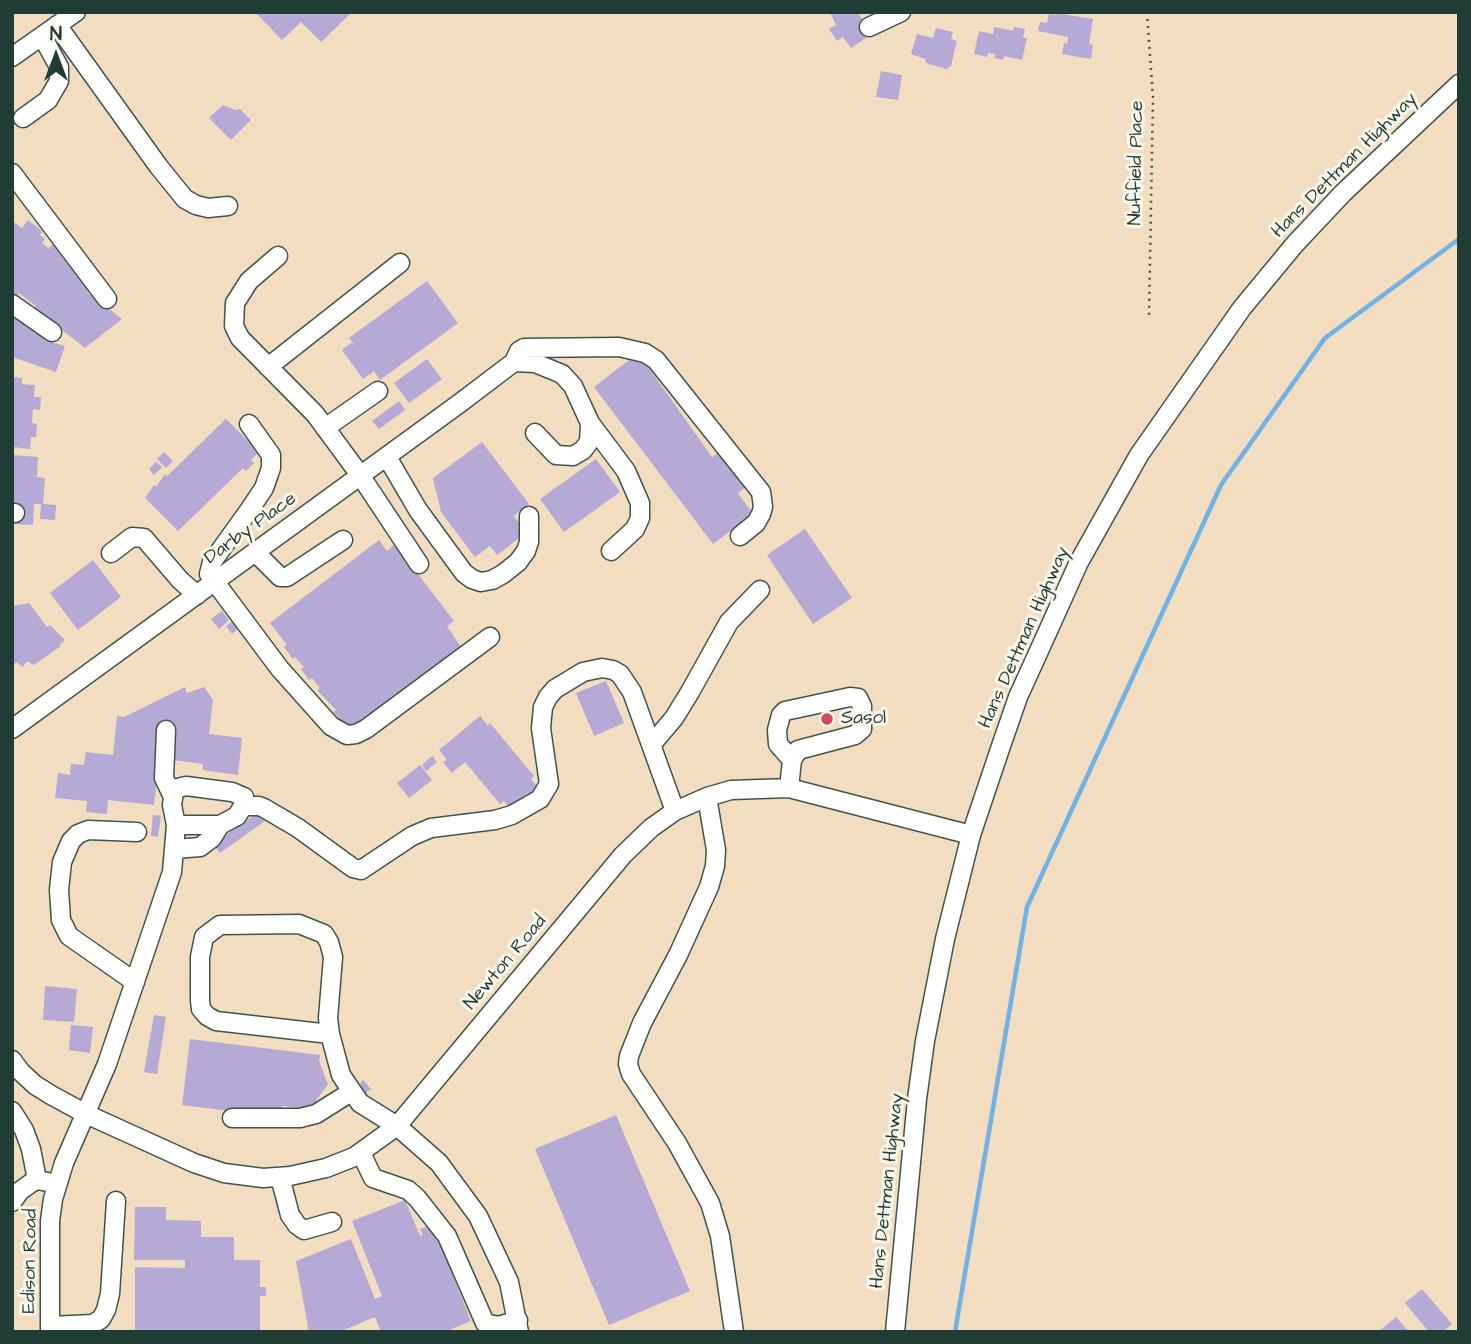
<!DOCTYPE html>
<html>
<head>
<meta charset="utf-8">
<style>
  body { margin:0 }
  #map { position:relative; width:1471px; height:1344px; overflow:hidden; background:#f2ddc0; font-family:"Architects Daughter",sans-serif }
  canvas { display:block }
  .frame { position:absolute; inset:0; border:14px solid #1f3d34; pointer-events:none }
  .north { position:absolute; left:21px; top:21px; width:70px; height:70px; -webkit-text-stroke:5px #fbf7ec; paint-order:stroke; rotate:0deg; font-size:19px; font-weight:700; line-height:28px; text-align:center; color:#1f3d34 }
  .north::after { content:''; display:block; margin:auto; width:24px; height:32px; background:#1f3d34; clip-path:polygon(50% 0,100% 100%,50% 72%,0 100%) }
</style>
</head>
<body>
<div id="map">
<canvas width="1471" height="1344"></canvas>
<div class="frame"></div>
<div class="north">N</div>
</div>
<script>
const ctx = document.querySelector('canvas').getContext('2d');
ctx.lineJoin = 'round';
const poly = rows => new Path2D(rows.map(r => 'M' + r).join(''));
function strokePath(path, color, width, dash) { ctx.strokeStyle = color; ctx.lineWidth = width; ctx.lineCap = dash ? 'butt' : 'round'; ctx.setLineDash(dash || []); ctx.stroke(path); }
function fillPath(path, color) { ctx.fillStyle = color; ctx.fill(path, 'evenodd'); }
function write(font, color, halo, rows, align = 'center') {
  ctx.font = font + ' "Architects Daughter",sans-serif'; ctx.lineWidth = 6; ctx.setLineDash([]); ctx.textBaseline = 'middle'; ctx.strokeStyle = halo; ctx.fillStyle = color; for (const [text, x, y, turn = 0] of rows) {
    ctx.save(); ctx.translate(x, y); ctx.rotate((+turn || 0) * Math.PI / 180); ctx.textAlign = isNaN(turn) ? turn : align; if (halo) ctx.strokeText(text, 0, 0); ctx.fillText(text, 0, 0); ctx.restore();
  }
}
strokePath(poly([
  [955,1332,1027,907,1221,485,1325,338,1459,239]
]), '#70b2e5', 4.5);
fillPath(poly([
  [259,12,352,12,321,42,301,22,282,40,257,14],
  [830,12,857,12,872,34,851,48,843,37,837,41,829,29,836,25],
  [1056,13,1093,19,1089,44,1093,45,1091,59,1062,54,1064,43,1067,44,1068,37,1038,31,1040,22,1047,23,1049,14,1056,15],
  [994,27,1013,31,1014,27,1025,29,1023,38,1027,38,1022,60,1004,56,1003,60,994,58,995,54,988,53,987,57,974,54,979,31,993,34],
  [936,28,953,32,951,39,957,41,951,66,946,69,926,63,925,59,911,54,917,34,933,38],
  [881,71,902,75,898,100,876,97],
  [223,105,235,110,240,109,251,120,231,140,209,118],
  [28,220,42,231,40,235,45,239,42,243,49,249,54,242,67,253,62,258,84,275,92,286,87,292,122,319,85,348,34,308,36,306,19,293,16,297,12,293,12,221,22,228],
  [427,281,458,323,380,380,374,371,363,379,342,350,351,343,355,346,349,338],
  [12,317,47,329,44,340,65,346,56,372,12,357],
  [427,359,442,379,409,403,394,383],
  [629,360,646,364,712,457,723,449,749,485,738,493,753,514,713,544,594,387],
  [12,377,22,378,22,384,35,385,34,397,41,397,40,410,33,409,32,423,37,424,36,437,31,437,30,449,12,447],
  [399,401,405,410,379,429,372,421],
  [226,419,259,452,251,460,254,463,246,471,243,468,178,531,145,498,154,485,156,487,165,474,167,476],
  [482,442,529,504,514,516,526,533,497,555,490,546,475,557,441,512,433,478],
  [164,452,173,461,166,468,157,459],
  [12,455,38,457,37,477,45,478,43,504,56,505,55,520,40,519,41,504,34,504,33,525,12,524],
  [596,459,620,492,564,532,540,499],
  [156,462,162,467,154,475,149,469],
  [805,529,852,598,813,624,767,555],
  [379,540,387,551,395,544,454,621,447,626,462,649,353,732,333,712,336,710,317,690,320,688,312,678,309,680,301,669,304,667,295,657,293,659,284,647,287,645,270,623],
  [93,560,121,597,78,630,50,593],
  [29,603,47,627,50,625,65,640,59,645,61,646,34,665,27,661,23,667,16,662,12,667,12,606],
  [222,611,229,620,219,629,211,619],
  [233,621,239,628,232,634,226,626],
  [606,681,624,723,594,736,576,693],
  [185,687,187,693,204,687,213,700,209,734,242,738,238,775,203,770,203,764,172,760,160,752,154,805,108,800,107,814,86,812,87,801,55,798,58,773,70,775,71,764,84,765,86,752,113,755,117,716,124,717],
  [480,716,488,726,490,723,534,776,531,779,539,789,512,812,504,801,500,804,465,762,452,773,443,762,447,760,439,750],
  [432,756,437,762,426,771,422,765],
  [420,765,432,780,409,798,397,783],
  [259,812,265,821,220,853,213,844],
  [153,815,161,816,158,837,151,836],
  [45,986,77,989,74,1022,43,1020],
  [154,1015,166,1017,157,1074,144,1072],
  [71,1025,93,1027,90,1053,69,1050],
  [190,1039,320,1055,319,1061,328,1084,313,1105,313,1110,283,1106,278,1113,261,1115,182,1105],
  [363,1080,371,1089,365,1094,360,1088,362,1086,360,1083],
  [616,1115,690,1291,609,1325,535,1149],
  [405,1200,420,1236,423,1235,420,1229,431,1225,435,1231,471,1321,444,1332,381,1332,375,1317,344,1330,345,1332,309,1332,296,1261,351,1239,375,1299,382,1296,352,1221],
  [135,1207,166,1207,166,1220,201,1221,201,1237,234,1237,234,1260,260,1260,260,1287,266,1287,266,1296,260,1296,260,1332,135,1332,135,1267,185,1268,185,1260,134,1260],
  [1422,1289,1452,1324,1443,1332,1429,1332,1405,1303],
  [1396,1317,1409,1332,1378,1332]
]), '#b5a9d5');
const minor = poly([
  [57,25,159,167,185,199,196,205,208,208,228,206],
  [869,27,901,12],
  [12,57,76,12],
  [23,118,48,100,59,81,59,67,42,36],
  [12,173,107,299],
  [278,256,249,281,235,303,234,326,240,338,315,414,360,475,419,564],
  [12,304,52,332],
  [514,362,535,363,562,374,573,386,590,423,589,442,583,450,573,456,556,455,535,433],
  [268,367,400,263],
  [590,423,626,471,640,503,640,518,635,529,611,551],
  [249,424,271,455,271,468,264,488,250,509,212,562,209,574,280,669,331,726,347,735,356,734,366,729,490,637],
  [325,428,378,391],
  [387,457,418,510,464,573,472,579,481,582,492,580,503,574,518,562,526,551,529,542,529,516],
  [12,513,15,513],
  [255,552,280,577,287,577,343,540],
  [111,553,132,537,144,538,180,580,197,595],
  [12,729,460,403,514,362,519,351,524,348,619,347,645,353,656,360,761,492,763,507,761,514,756,523,740,536],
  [166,730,164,778,173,797],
  [652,744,674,718,690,692,729,622,760,590],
  [789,788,792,760,798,750,855,735,862,729,862,706,858,698,850,697,813,705,785,711,781,715,777,730,778,744,792,760],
  [707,797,716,850,715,866,709,887,678,955,642,1023,629,1056,628,1064,631,1074,677,1143,710,1203,720,1236,734,1332],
  [243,806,259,806,264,808,298,828,353,868,361,870,412,836,431,828,495,820,512,815,540,799,549,784,541,728,543,707,548,697,555,689,583,672,602,668,613,670,620,674,632,692,675,811],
  [175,849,200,847,212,838,220,825],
  [135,982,69,936,61,920,59,890,62,862,71,841,78,834,88,830,137,832],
  [330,1034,216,1021,207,1016,201,1009,200,1000,200,957,204,937,220,925,299,924,324,934,329,942,333,957,328,1018,330,1034,341,1075,360,1103,397,1126,439,1163,478,1216,509,1282,519,1332],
  [12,1060,21,1072,35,1085,51,1095,86,1114,194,1163,224,1173,263,1178,290,1176,326,1168,354,1157,397,1126,623,855,651,828,675,811,707,797,731,790,789,788,971,835],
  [12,1111,24,1130,31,1149,37,1180],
  [232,1118,300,1118,316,1114,351,1092],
  [361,1153,373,1178,408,1190,417,1198,447,1236,485,1323,498,1326,518,1320],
  [280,1177,290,1215,297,1225,304,1230,332,1222],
  [12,1202,20,1191,31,1183,37,1180,48,1182],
  [50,1326,93,1324,101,1319,106,1310,110,1294,116,1201],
  [50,1332,50,1221,53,1199,64,1163,107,1064,172,872,176,825,172,805,174,792,178,788,186,786,232,792,244,797,243,806,237,816,220,825,176,825],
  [895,1332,917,1099,925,1041,945,939,971,835,1001,746,1018,697,1048,631,1079,562,1139,455,1242,308,1295,244,1343,193,1459,84]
]);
strokePath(minor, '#3f5549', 21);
strokePath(poly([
  [1147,12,1153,98,1149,315]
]), '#3f5549', 2.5, [2, 5]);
strokePath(minor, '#fff', 18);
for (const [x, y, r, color] of [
  [827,719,7,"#d1495b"]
]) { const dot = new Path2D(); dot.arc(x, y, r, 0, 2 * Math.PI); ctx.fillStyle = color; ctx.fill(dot); strokePath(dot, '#fbf7ec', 2.5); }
write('19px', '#1f3d34', '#fbf7ec', [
  ["Nuffield Place",1137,163,-89],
  ["Hans Dettman Highway",1345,166,-45],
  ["Darby Place",251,529,-36],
  ["Hans Dettman Highway",1025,638,-66],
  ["Newton Road",506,963,-50],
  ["Hans Dettman Highway",888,1191,-84],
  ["Edison Road",31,1261,-89]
]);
write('19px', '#1f3d34', '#fbf7ec', [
  ["Sasol",841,719]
], 'left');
</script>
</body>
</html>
